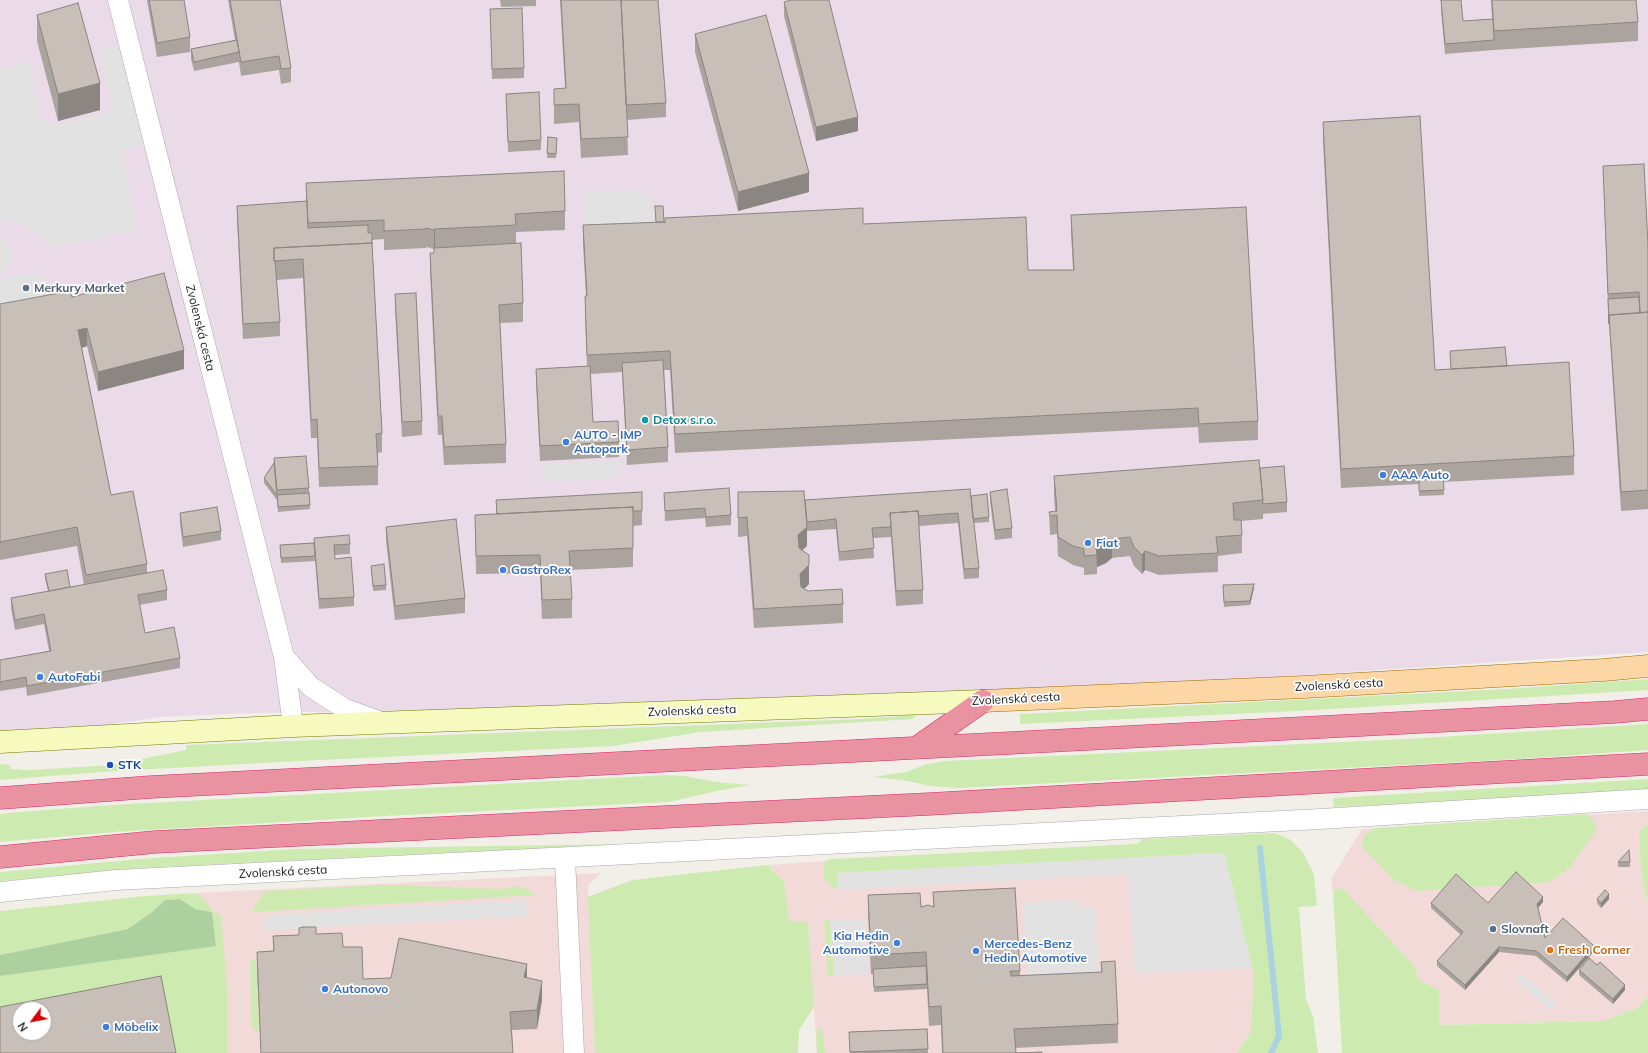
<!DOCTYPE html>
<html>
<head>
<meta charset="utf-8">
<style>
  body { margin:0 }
  #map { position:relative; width:1648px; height:1053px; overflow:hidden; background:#f2efe9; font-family:Mulish,sans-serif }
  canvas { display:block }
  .north { position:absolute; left:12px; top:1001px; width:40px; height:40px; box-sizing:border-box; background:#fff; border:1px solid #a7a7a7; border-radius:50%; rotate:238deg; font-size:11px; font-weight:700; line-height:16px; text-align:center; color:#222 }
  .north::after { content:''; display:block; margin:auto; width:14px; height:18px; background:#d40000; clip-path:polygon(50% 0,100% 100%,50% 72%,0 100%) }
</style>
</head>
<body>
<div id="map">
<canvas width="1648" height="1053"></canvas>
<div class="north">N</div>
</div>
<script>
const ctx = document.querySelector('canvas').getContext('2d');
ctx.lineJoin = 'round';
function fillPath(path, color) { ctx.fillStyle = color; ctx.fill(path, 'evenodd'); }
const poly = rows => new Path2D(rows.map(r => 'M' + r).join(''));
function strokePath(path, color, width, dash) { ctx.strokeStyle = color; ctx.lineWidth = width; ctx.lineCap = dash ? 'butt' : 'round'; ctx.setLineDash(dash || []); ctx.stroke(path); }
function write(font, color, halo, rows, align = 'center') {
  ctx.font = font + ' Mulish,sans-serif'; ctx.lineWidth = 3.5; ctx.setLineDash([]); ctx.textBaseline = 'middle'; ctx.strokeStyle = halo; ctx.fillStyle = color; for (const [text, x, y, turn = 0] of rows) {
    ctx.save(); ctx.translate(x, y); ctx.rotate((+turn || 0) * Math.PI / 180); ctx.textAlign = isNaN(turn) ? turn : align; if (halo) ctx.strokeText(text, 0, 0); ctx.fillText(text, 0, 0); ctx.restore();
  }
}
fillPath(poly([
  [1648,811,1648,824,1639,831,1641,872,1648,905,1648,995,1639,1007,1604,1021,1439,1025,1438,990,1418,979,1338,888,1333,893,1331,879,1362,829],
  [1127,857,1252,968,1254,972,1251,1031,1237,1053,817,1053,808,921,789,921,784,882,768,865,825,861,823,868,837,873],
  [601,873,588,885,595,1053,0,1053,0,976,216,946,205,900,196,893],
  [20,1009,44,1009,44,1033,20,1033]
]), '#f2dad9');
fillPath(poly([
  [0,0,1648,0,1648,652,898,702,254,713,160,717,0,740]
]), '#ebdbe8');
fillPath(poly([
  [1648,679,1648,690,1298,711,1020,724,1020,714,1506,689],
  [916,715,913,719,700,732,613,746,299,761,116,771,0,780,0,764,11,765,10,769,29,770,112,765,186,750,186,745,860,719],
  [1648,724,1648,750,1520,759,959,788,930,786,908,781,873,777,906,772,927,764,945,761,1406,739],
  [665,775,684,776,716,782,751,785,717,791,669,802,386,816,115,832,0,842,0,814,19,812,111,805],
  [1648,779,1648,789,1426,803,1334,807,1333,798],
  [1587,814,1594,821,1596,831,1570,867,1550,882,1416,891,1394,880,1362,847,1364,835,1376,828],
  [1648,824,1648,905,1641,872,1639,831],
  [1275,833,1291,840,1304,854,1314,875,1317,906,1299,907,1306,1000,1313,1016,1318,1053,1237,1053,1251,1031,1254,972,1252,968,1224,853,838,873,838,890,830,885,823,877,823,868,825,861,833,859,1137,844,1143,839],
  [626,844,140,868,0,881,0,872,139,859,295,849],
  [768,865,784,882,789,921,808,921,814,1007,799,1030,798,1053,595,1053,588,897,632,880],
  [384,885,502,889,517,886,524,888,536,895,252,912,261,895,267,891],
  [1338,888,1343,889,1416,968,1418,979,1439,990,1439,1025,1604,1021,1639,1007,1648,995,1648,1053,1342,1053,1333,893],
  [196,893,205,900,212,912,221,915,227,989,227,1053,176,1053,44,1009,20,1009,0,1018,0,976,216,945,212,912,195,909,180,899,165,900,152,912,128,929,0,955,0,911,146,896],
  [830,920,834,975,828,976,824,921],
  [251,960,255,960,256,961,259,1032,253,1029,252,1026,250,963],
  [821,1025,826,1053,817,1053,816,1037]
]), '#cdebb0');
fillPath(poly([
  [180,899,195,909,212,912,216,946,0,976,0,955,128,929,152,912,165,900]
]), '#add19e');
fillPath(poly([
  [118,45,143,144,121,149,139,231,56,247,19,221,3,223,0,206,0,68,30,62,42,122,51,120,53,126,113,111,98,50],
  [636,190,652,201,654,237,585,241,582,193],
  [0,238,10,247,13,260,0,276],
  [37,273,63,297,0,308,0,279],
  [619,460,620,478,543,482,542,464],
  [1224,853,1252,968,1135,973,1128,874,838,890,837,873],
  [526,900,527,916,266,930,265,915],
  [1078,900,1079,908,1095,907,1099,975,1027,979,1023,903],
  [866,919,869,974,834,975,830,920],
  [1522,973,1556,1005,1550,1011,1516,979]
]), '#e2e2e2');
strokePath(poly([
  [1260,848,1279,1036,1271,1053]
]), '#aad3df', 6);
const street = poly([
  [118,0,284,657,293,726],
  [284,657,311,687,345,709,381,722],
  [565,858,574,1053],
  [0,892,116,880,1320,819,1648,799]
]);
const secondary = poly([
  [0,742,293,726,983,701]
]);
const primary = poly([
  [983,701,1304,687,1603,670,1648,666]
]);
const highway = poly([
  [916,748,983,701],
  [0,798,151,787,1615,712,1648,709],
  [0,857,155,842,929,804,1648,764]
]);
strokePath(street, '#a9a9a9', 21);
strokePath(secondary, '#707d05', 23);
strokePath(primary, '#a06b00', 23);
strokePath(highway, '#dc2a67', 23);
strokePath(street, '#fff', 20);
strokePath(secondary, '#f7fabf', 22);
strokePath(primary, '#fcd6a4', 22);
strokePath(highway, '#e892a2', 22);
fillPath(poly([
  [147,0,184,0,190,37,190,52,157,57],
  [228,0,280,0,291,68,291,82,281,84,279,70,241,76,239,62,194,71,191,59,191,49,235,40],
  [500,0,536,0,536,6,501,7],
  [560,0,658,0,666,103,666,117,627,120,628,155,581,158,579,122,554,124,554,89,565,88],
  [1441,0,1463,21,1492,19,1491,0,1636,0,1638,22,1638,41,1494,50,1445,54,1441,10],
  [784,2,858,131,816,141,784,16],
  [490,9,524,68,524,78,492,79],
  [37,15,100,110,58,121,37,41],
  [695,34,809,192,738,211,695,52],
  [506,94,541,140,541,150,508,152],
  [1323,122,1435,370,1451,369,1450,351,1507,366,1574,456,1574,475,1444,482,1444,495,1419,496,1419,484,1341,488,1323,141],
  [548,137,557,138,556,158,547,158],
  [1603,166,1648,245,1648,509,1621,511,1608,308],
  [306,183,565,211,565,230,516,232,516,243,523,303,523,322,500,323,506,444,506,463,444,465,442,435,438,435,430,272,430,253,434,253,434,249,426,247,426,248,384,250,384,239,372,240,382,433,382,452,378,453,378,485,319,487,317,438,311,438,303,278,276,280,280,322,280,336,243,339,237,220,237,206,306,201],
  [1071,215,1258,421,1258,440,1199,443,1198,427,675,453,670,370,664,370,668,447,668,462,627,465,622,372,590,374,593,422,619,442,619,457,540,461,536,383,536,369,587,366,585,315,585,296,586,296,583,244,583,225,664,222,863,224,1028,270,1073,270,1071,234],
  [395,294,422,421,422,435,402,437,395,308],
  [72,297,184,369,98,391,87,346,82,348,111,495,147,564,147,573,167,590,167,600,139,605,145,633,180,658,180,668,27,696,26,687,0,691,0,660,49,651,44,624,15,630,11,608,11,598,48,591,45,579,45,574,70,587,84,585,77,546,0,560,0,304],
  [274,458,309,488,310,509,278,512,277,500,264,483,264,478,274,463],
  [1260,468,1287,502,1287,512,1263,514,1263,519,1241,521,1242,535,1242,553,1218,556,1218,572,1159,575,1145,570,1142,574,1134,566,1130,556,1112,558,1106,563,1097,567,1097,574,1084,575,1084,568,1073,565,1058,556,1057,534,1050,535,1049,512,1055,512,1054,495,1054,476],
  [738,492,805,500,971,496,989,517,989,522,974,523,979,568,979,578,964,579,958,523,919,526,923,590,923,604,896,606,891,536,891,537,873,538,874,558,839,561,836,529,807,531,807,546,802,550,809,584,804,589,808,591,843,604,843,623,754,628,747,536,738,537],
  [990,492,1012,528,1012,538,995,540,990,501],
  [664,493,731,515,731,525,706,527,705,518,665,521],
  [496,500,642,511,642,525,633,526,633,567,570,570,572,599,572,618,542,619,540,573,476,574,475,515,496,514],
  [180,513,221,531,221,540,183,547,180,523],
  [386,527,465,598,465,613,395,620,386,541],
  [314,538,350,544,350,554,335,555,335,559,354,597,354,606,319,609,315,558,315,561,281,563,280,545,314,543],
  [371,566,386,585,386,590,373,591],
  [1223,585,1254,588,1250,605,1224,607],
  [1618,862,1630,862,1630,867,1618,867],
  [933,892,1020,971,1020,976,1101,972,1101,962,1118,1024,1118,1043,1015,1048,1016,1053,1042,1053,942,1053,941,1025,929,1026,927,989,874,992,873,974,871,974,868,914,868,895,921,907,933,907],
  [1597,899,1609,899,1601,908,1597,903],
  [1543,902,1538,908,1545,938,1594,951,1567,982,1536,956,1499,952,1465,990,1437,966,1437,961,1461,935,1431,908,1431,903,1488,903],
  [299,928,316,934,343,947,363,979,527,978,542,1000,537,1029,512,1030,513,1053,261,1053,257,971,257,952,273,951,273,936,299,935],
  [1579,970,1625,990,1613,1004,1579,975],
  [927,1029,928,1053,850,1053,849,1032]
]), '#aba49e');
fillPath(poly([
  [100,83,100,110,58,121,58,94],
  [858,117,858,131,816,141,816,127],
  [809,173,809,192,738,211,738,192],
  [435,229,435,248,434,249,434,230],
  [87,328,87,346,78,349,78,330],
  [184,350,184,369,98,391,98,372],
  [807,527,807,546,798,554,798,535],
  [1112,539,1112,558,1106,563,1097,567,1096,548],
  [1145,551,1145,570,1142,574,1142,555],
  [809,555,809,584,800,593,800,574],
  [1254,584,1254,588,1250,605,1250,601],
  [1609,894,1609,899,1601,908,1601,903],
  [1543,897,1543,902,1537,909,1537,904],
  [1594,946,1594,951,1567,982,1567,977],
  [1499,947,1499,952,1465,990,1465,985],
  [527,964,527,982,524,977],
  [542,981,542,1000,537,1029,537,1010],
  [1625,985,1625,990,1613,1004,1613,999]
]), '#8b8681');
const building = poly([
  [149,0,184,0,190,37,157,43,149,0],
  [230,0,280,0,291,68,281,69,279,56,241,62,230,0],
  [561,0,621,0,628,137,581,139,579,104,554,105,554,89,566,88,561,0],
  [621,0,658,0,666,103,626,105,621,0],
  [791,0,829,0,858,117,816,127,784,2,791,0],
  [1441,0,1461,0,1463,21,1493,19,1494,40,1445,44,1441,0],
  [1492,0,1636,0,1638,22,1494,31,1492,0],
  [78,3,100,83,58,94,37,15,78,3],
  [522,8,524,68,492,69,490,9,522,8],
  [766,15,809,173,738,192,695,34,766,15],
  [237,40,239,52,194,62,191,49,237,40],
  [539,92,541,140,508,142,506,94,539,92],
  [1420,116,1435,370,1569,362,1574,456,1341,469,1323,122,1420,116],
  [548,137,557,138,556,154,547,153,548,137],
  [1644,164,1648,245,1648,312,1640,313,1639,292,1608,294,1603,166,1644,164],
  [564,171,565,211,515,214,516,225,435,229,434,230,426,228,426,229,384,231,384,220,308,223,306,183,564,171],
  [307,201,308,228,368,225,368,233,372,233,372,244,372,243,274,248,274,261,275,261,280,322,243,324,237,206,307,201],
  [655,206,663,206,664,222,656,222,655,206],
  [1246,207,1258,421,1199,424,1198,408,675,434,670,351,587,355,585,296,587,296,583,225,664,222,665,223,665,218,863,208,863,224,1026,217,1028,270,1074,270,1071,215,1246,207],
  [372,243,382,433,376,434,378,466,319,468,317,419,311,420,303,259,274,261,274,248,372,243],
  [521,243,523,303,499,305,506,444,444,447,442,416,438,416,430,253,434,253,434,248,521,243],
  [164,273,184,350,98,372,87,328,78,330,111,495,133,491,147,564,86,575,77,527,0,542,0,304,70,291,72,297,164,273],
  [416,293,422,421,402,422,395,294,416,293],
  [1639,297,1640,313,1609,315,1609,324,1608,299,1639,297],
  [1648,312,1648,490,1621,492,1609,315,1648,312],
  [1505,347,1507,366,1451,369,1450,351,1505,347],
  [663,360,668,447,627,450,622,363,663,360],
  [590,366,593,422,618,421,619,442,540,446,536,369,590,366],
  [306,456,309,488,277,490,274,458,306,456],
  [1259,460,1263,500,1233,503,1234,520,1241,520,1242,535,1216,537,1218,553,1159,556,1145,551,1142,555,1134,547,1130,537,1112,539,1106,544,1096,548,1097,555,1084,556,1084,549,1073,546,1058,537,1057,515,1050,516,1049,512,1057,511,1054,476,1259,460],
  [274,463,277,495,264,478,274,463],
  [1284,466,1287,502,1263,504,1260,468,1284,466],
  [1443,477,1444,490,1419,491,1419,479,1443,477],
  [729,488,731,515,706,517,705,508,665,511,664,493,729,488],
  [970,489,979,568,964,569,958,513,919,516,918,511,890,513,891,527,872,528,874,548,839,552,836,519,807,522,805,500,970,489],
  [1007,489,1012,528,995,530,990,492,1007,489],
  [804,491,807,527,798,535,799,548,809,555,809,565,800,574,801,587,808,591,842,589,843,604,754,609,747,517,738,518,738,492,804,491],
  [642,492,642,511,633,511,633,507,497,514,496,500,642,492],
  [309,493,310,505,278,507,277,495,309,493],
  [987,494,989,517,973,519,971,496,987,494],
  [217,507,221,531,183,537,180,513,217,507],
  [633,507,633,548,569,551,572,599,542,600,540,555,476,556,475,515,633,507],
  [918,511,923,590,896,591,890,513,918,511],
  [456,519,465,598,395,606,386,527,456,519],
  [349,535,350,544,334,545,335,559,351,557,354,597,319,599,314,538,349,535],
  [314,543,315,556,281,558,280,545,314,543],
  [384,564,386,585,373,586,371,566,384,564],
  [67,570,70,587,49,591,45,574,67,570],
  [163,570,167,590,138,595,145,633,174,627,180,658,27,686,26,677,0,682,0,660,51,651,44,614,15,620,11,598,163,570],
  [1254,584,1250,601,1224,602,1223,585,1254,584],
  [1629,850,1630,862,1618,862,1629,850],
  [1516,872,1543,897,1537,904,1545,938,1563,918,1594,946,1567,977,1536,951,1499,947,1465,985,1437,961,1463,932,1431,903,1456,874,1488,903,1516,872],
  [1015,888,1020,971,1010,971,1011,976,1102,972,1101,962,1115,961,1118,1024,1014,1029,1016,1053,1042,1052,1042,1053,943,1053,941,1006,929,1007,926,952,871,955,868,895,920,893,921,907,928,905,934,907,933,892,1015,888],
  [1605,890,1609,894,1601,903,1597,899,1605,890],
  [303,927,316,927,316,934,342,933,343,947,362,947,363,979,391,978,399,938,527,964,524,977,542,981,537,1010,510,1012,513,1053,261,1053,257,952,274,951,273,936,299,935,299,928,303,927],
  [1589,958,1597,965,1600,962,1625,985,1613,999,1579,970,1589,958],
  [926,966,927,984,874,987,873,969,926,966],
  [161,976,176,1053,0,1053,0,1007,161,976],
  [20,1009,44,1009,44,1033,20,1033,20,1009],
  [927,1029,928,1049,850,1052,849,1032,927,1029]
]);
fillPath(building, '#c7bfb8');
strokePath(building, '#8b8681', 1);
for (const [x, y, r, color] of [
  [26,288,4,"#5c6f8a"],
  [645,420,4,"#0f9aa8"],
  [566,442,4,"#3f7fe0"],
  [1383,475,4,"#3f7fe0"],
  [1088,543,4,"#3f7fe0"],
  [503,570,4,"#3f7fe0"],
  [40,677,4,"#3f7fe0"],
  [110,765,4,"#1a4fb4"],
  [1493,929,4,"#5c6f8a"],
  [897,943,4,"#3f7fe0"],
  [1550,950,4,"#e8710a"],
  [976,951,4,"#3f7fe0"],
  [325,989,4,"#3f7fe0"],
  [106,1027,4,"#3f7fe0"]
]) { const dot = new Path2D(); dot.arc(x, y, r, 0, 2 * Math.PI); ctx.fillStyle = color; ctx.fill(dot); strokePath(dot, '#fff', 1.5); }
write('bold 12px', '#4e5e75', '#fff', [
  ["Merkury Market",34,288],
  ["Slovnaft",1501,929]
], 'left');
write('12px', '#222', '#fff', [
  ["Zvolenská cesta",200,328,76],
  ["Zvolenská cesta",1339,685,-3],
  ["Zvolenská cesta",1016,699,-3],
  ["Zvolenská cesta",692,711,-2],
  ["Zvolenská cesta",283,872,-3]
]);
write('bold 12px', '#0d838f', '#fff', [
  ["Detox s.r.o.",653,420]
], 'left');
write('bold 12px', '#366cbe', '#fff', [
  ["AUTO - IMP",574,435],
  ["Autopark",574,449],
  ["AAA Auto",1391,475],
  ["Fiat",1096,543],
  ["GastroRex",511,570],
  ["AutoFabi",48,677],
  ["Kia Hedin",889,936,"right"],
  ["Automotive",889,950,"right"],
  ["Mercedes-Benz",984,944],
  ["Hedin Automotive",984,958],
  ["Autonovo",333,989],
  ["Möbelix",114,1027]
], 'left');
write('bold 12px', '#164399', '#fff', [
  ["STK",118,765]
], 'left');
write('bold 12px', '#c56008', '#fff', [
  ["Fresh Corner",1558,950]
], 'left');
</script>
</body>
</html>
